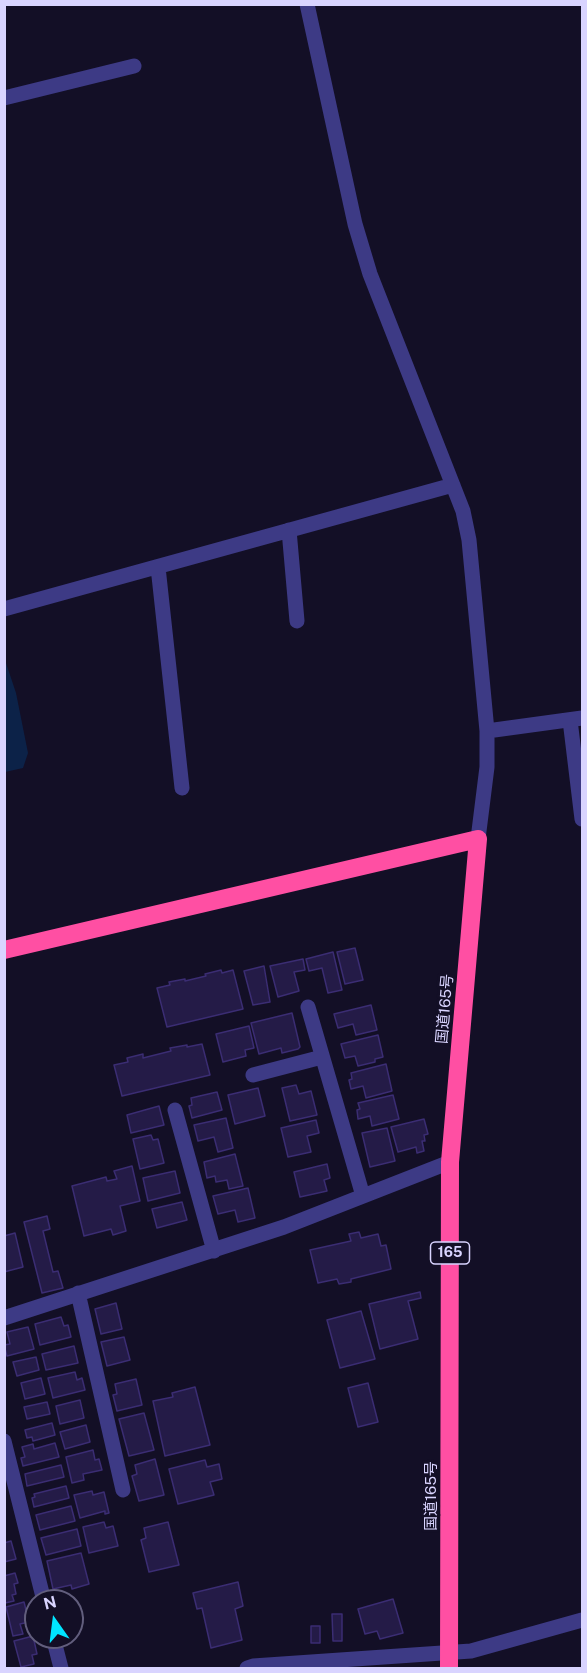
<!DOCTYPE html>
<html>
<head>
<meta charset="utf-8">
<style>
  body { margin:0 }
  #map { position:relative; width:587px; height:1673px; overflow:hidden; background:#130f26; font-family:"Public Sans",sans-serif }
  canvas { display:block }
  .frame { position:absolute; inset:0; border:6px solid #d9d4ff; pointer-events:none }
  .north { position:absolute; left:24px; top:1589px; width:60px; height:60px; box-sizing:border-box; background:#130f26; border:2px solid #625e7d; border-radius:50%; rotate:346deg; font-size:16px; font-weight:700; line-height:24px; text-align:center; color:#d9d4ff }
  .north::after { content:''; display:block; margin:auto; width:21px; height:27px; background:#00e5ff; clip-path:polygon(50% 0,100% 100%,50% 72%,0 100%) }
</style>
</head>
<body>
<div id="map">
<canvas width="587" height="1673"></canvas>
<div class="frame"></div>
<div class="north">N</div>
</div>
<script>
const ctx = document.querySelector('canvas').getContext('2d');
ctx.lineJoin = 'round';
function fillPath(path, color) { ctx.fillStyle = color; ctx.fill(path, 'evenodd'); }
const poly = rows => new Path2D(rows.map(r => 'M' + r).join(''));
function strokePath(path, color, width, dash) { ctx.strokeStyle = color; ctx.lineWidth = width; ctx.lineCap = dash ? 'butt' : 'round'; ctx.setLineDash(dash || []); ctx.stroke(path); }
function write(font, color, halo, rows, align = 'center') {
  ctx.font = font + ' "Public Sans","Noto Sans JP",sans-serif'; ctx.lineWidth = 6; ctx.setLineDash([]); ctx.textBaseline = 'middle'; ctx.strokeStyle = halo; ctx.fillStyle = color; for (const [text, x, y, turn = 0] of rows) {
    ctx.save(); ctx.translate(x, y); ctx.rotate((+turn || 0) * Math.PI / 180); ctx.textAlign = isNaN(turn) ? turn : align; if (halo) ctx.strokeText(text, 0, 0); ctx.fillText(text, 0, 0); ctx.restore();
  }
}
fillPath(poly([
  [4,657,16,693,28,753,23,768,5,772]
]), '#0c2248');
const building = poly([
  [355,948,363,980,345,984,337,952,355,948],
  [333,952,342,990,328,993,322,968,309,971,306,959,333,952],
  [303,959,305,970,294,972,299,991,278,997,270,966,303,959],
  [264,966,270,1002,253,1005,244,971,264,966],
  [221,970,222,973,233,970,243,1009,167,1027,157,988,170,985,169,982,185,979,185,981,206,976,205,974,221,970],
  [371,1005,377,1030,356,1035,353,1024,338,1028,334,1014,371,1005],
  [292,1013,300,1047,298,1049,282,1053,281,1048,259,1054,251,1023,292,1013],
  [249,1026,254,1048,245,1050,246,1056,223,1062,216,1034,249,1026],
  [378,1035,383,1057,375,1059,375,1062,358,1066,355,1056,345,1058,341,1044,378,1035],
  [202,1044,210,1075,122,1096,114,1065,128,1062,127,1058,143,1054,143,1058,171,1051,170,1048,187,1045,187,1047,202,1044],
  [386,1064,392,1091,366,1098,363,1086,351,1089,349,1080,352,1079,351,1073,386,1064],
  [296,1085,299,1094,311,1091,317,1115,290,1121,282,1088,296,1085],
  [258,1088,265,1116,235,1124,228,1095,258,1088],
  [217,1092,222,1110,192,1118,189,1106,192,1105,191,1098,217,1092],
  [393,1095,399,1119,372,1126,370,1116,358,1119,357,1110,360,1109,358,1103,393,1095],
  [159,1106,164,1125,131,1133,127,1115,159,1106],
  [226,1118,233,1148,218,1152,214,1137,198,1141,194,1125,226,1118],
  [424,1119,428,1134,424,1135,425,1141,422,1141,424,1151,417,1153,416,1147,398,1152,391,1127,424,1119],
  [316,1120,319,1133,307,1136,311,1152,288,1157,281,1128,316,1120],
  [387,1128,395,1161,370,1167,362,1133,387,1128],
  [151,1135,153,1140,158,1139,164,1163,140,1169,133,1139,151,1135],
  [235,1154,243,1186,229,1189,227,1180,216,1182,215,1176,207,1178,204,1162,235,1154],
  [327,1164,330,1178,324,1180,327,1191,300,1197,294,1172,327,1164],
  [132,1166,140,1201,120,1206,126,1231,113,1235,111,1229,84,1236,72,1186,106,1177,107,1181,117,1179,114,1171,132,1166],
  [175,1171,180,1193,148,1201,143,1178,175,1171],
  [248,1188,255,1218,238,1222,235,1210,218,1214,213,1196,248,1188],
  [182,1202,187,1220,157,1228,152,1209,182,1202],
  [47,1216,50,1229,43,1231,53,1272,58,1271,63,1288,42,1293,24,1222,47,1216],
  [359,1232,361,1238,378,1234,381,1246,386,1245,391,1269,351,1279,351,1282,339,1284,337,1279,318,1283,310,1250,351,1241,349,1234,359,1232],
  [15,1233,23,1267,4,1272,4,1236,15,1233],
  [420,1292,421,1298,408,1301,418,1339,380,1349,369,1304,420,1292],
  [116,1303,122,1329,101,1334,95,1309,116,1303],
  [361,1311,375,1359,340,1368,327,1320,361,1311],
  [61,1317,64,1326,68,1325,71,1337,40,1345,35,1324,61,1317],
  [28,1327,34,1349,7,1356,4,1345,10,1344,7,1332,28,1327],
  [124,1337,130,1360,107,1366,101,1342,124,1337],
  [74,1346,78,1363,46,1370,42,1354,74,1346],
  [36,1357,39,1370,17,1376,13,1362,36,1357],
  [75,1372,77,1380,82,1378,85,1390,53,1398,48,1378,75,1372],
  [41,1378,45,1394,25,1399,21,1383,41,1378],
  [136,1379,142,1405,117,1411,113,1395,117,1394,115,1384,136,1379],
  [368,1383,378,1422,358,1427,348,1388,368,1383],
  [195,1387,210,1445,165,1456,153,1401,173,1397,172,1393,195,1387],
  [80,1400,84,1418,60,1424,56,1406,80,1400],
  [47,1402,50,1414,27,1419,24,1407,47,1402],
  [144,1413,154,1450,129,1456,119,1419,144,1413],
  [52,1423,55,1435,33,1441,32,1437,27,1438,25,1430,52,1423],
  [86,1425,90,1442,65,1449,60,1432,86,1425],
  [55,1443,59,1457,23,1466,21,1458,25,1457,22,1447,33,1444,34,1449,55,1443],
  [93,1450,95,1460,99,1459,102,1470,83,1474,84,1480,72,1483,66,1457,93,1450],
  [155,1459,164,1495,139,1501,132,1476,137,1474,135,1465,155,1459],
  [205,1460,207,1467,219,1464,222,1479,210,1482,214,1495,178,1504,169,1469,205,1460],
  [61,1465,64,1477,27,1486,25,1474,61,1465],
  [66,1486,69,1498,34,1507,32,1498,35,1497,34,1494,66,1486],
  [92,1491,93,1495,104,1492,109,1513,105,1514,105,1511,80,1518,74,1495,92,1491],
  [71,1506,75,1521,40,1530,36,1515,71,1506],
  [104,1522,106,1528,113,1526,118,1546,89,1553,83,1527,104,1522],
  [168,1522,179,1565,149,1572,141,1540,146,1538,144,1528,168,1522],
  [77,1529,81,1546,46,1555,41,1538,77,1529],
  [11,1541,16,1559,4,1562,4,1543,11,1541],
  [81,1553,89,1584,72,1589,71,1585,53,1589,47,1561,81,1553],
  [15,1573,18,1583,14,1584,16,1594,12,1595,14,1601,5,1603,4,1576,15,1573],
  [238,1582,243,1606,235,1609,242,1640,211,1648,202,1608,197,1609,193,1593,238,1582],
  [393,1599,403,1633,380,1639,377,1631,365,1634,358,1609,393,1599],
  [24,1602,29,1622,20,1624,23,1634,13,1636,6,1607,24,1602],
  [332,1614,342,1614,342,1641,333,1641,332,1614],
  [311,1626,320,1626,320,1643,311,1643,311,1626],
  [33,1636,37,1654,32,1655,34,1664,21,1667,14,1641,33,1636]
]);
fillPath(building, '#241b47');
strokePath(building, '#3b2d73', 1.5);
strokePath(poly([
  [307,4,355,224,370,274,463,511,469,540,487,731,487,767,478,839],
  [4,98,134,66],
  [289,530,297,621],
  [158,567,182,788],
  [4,609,453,485],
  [570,720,582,819],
  [487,731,582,718],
  [308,1007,363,1196],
  [253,1075,322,1057],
  [175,1110,214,1251],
  [78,1293,123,1490],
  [4,1318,284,1227,450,1162],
  [4,1441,44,1601],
  [53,1637,61,1668],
  [247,1668,253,1666,471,1651,582,1620]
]), '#3d3a85', 15);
strokePath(poly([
  [4,950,478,839,450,1162,449,1668]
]), '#ff4fa3', 18);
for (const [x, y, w] of [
  [450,1253,39]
]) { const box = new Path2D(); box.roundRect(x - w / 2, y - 11, w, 22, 4.5); ctx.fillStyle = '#130f26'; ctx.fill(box); strokePath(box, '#d9d4ff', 1.5); }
write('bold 14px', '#d9d4ff', null, [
  ["165",450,1253]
]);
write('15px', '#d9d4ff', '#130f26', [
  ["国道165号",445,1009,-85],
  ["国道165号",431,1496,-90]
]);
</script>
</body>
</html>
